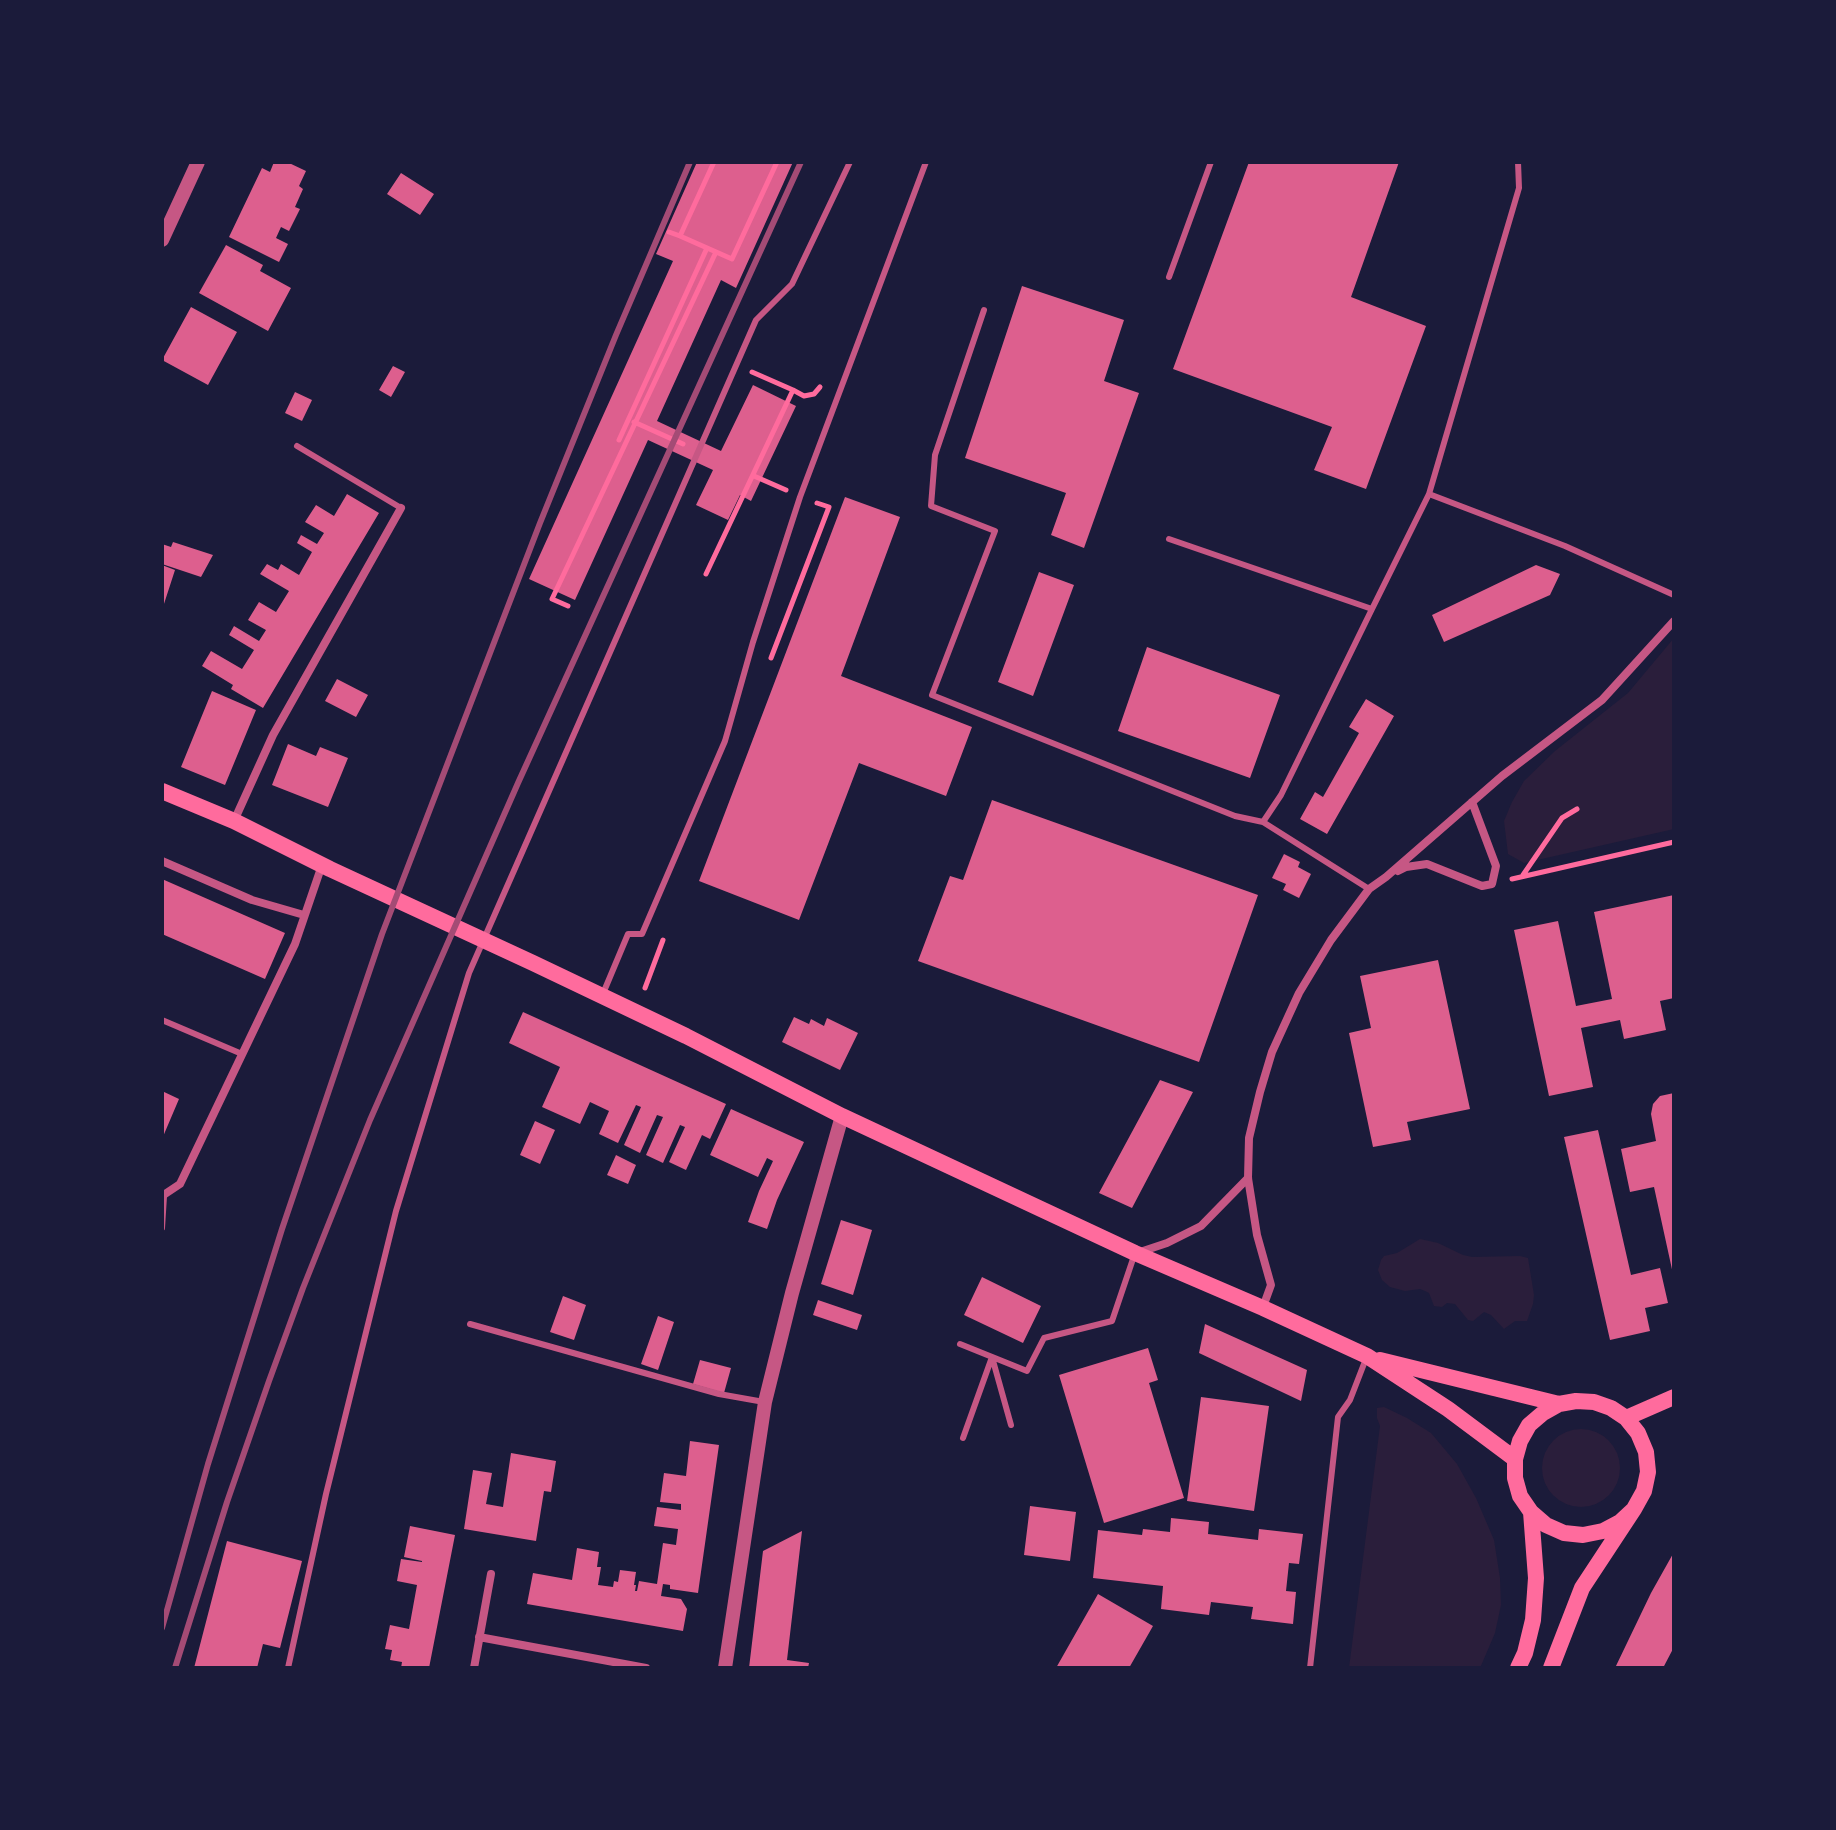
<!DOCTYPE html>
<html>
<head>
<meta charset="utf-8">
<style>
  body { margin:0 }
  #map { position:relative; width:1836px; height:1830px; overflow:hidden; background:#1b1b3a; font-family:"Exo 2",sans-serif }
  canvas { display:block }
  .frame { position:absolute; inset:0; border:164px solid #1b1b3a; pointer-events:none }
</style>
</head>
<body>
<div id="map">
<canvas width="1836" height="1830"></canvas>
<div class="frame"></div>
</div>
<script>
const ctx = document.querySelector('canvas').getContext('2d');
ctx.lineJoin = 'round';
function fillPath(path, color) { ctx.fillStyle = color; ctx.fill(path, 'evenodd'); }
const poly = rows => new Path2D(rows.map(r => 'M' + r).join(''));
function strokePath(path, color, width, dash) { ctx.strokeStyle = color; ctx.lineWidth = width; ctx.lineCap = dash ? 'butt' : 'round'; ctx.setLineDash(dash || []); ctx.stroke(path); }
fillPath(poly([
  [1674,638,1674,829,1524,863,1508,854,1504,821,1512,802,1524,781,1555,751,1628,693],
  [1420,1239,1438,1243,1463,1255,1472,1257,1520,1256,1528,1258,1534,1295,1533,1304,1527,1321,1515,1321,1504,1329,1491,1315,1484,1312,1473,1321,1468,1320,1455,1304,1447,1303,1442,1307,1434,1306,1429,1293,1425,1291,1420,1289,1405,1291,1390,1287,1382,1280,1378,1270,1381,1260,1384,1256,1397,1253],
  [1384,1407,1407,1418,1431,1433,1457,1464,1476,1498,1494,1540,1500,1578,1501,1605,1495,1633,1480,1668,1349,1668,1380,1426,1377,1418,1377,1408],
  '1542 1468a39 39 0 1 1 78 0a39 39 0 1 1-78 0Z'
]), '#2a1e3b');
fillPath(poly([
  [274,162,287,162,306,171,299,186,303,189,295,207,300,209,289,231,281,227,276,238,288,244,279,262,229,237,262,168,270,172],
  [697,162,793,162,736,288,721,280,657,421,721,451,753,385,796,406,751,501,740,495,728,520,696,505,713,470,648,440,575,600,529,579,673,261,656,254],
  [1249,162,1399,162,1351,297,1426,326,1366,489,1314,470,1332,427,1173,369],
  [401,173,434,194,420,215,387,194],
  [226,245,263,265,260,271,291,288,268,331,199,293],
  [1022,286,1124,320,1104,381,1139,393,1084,548,1051,535,1066,493,965,458],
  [191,307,237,332,208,385,162,360],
  [393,366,405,372,391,397,379,390],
  [295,392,312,400,302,421,285,413],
  [347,494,379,513,263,708,231,689,233,685,202,666,211,651,242,669,254,650,229,635,234,626,259,641,266,630,248,620,259,602,276,612,289,591,260,574,267,564,278,570,281,564,299,575,312,552,297,543,301,535,317,544,324,533,305,522,316,505,334,516],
  [845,497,900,517,841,676,972,727,946,796,859,763,799,920,699,881],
  [173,542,213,555,201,577,162,564,162,544,171,547],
  [162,565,175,570,163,607,162,607],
  [1536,565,1560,574,1550,595,1444,642,1432,615],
  [1039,572,1074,585,1033,696,998,682],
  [1147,647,1280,695,1250,778,1118,731],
  [337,679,368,695,356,717,325,701],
  [212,691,256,710,225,785,181,767],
  [1366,699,1394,716,1327,834,1300,819,1315,792,1323,797,1359,733,1349,727],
  [288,744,316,756,320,747,348,758,328,807,272,785],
  [992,800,1258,895,1199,1062,918,961,950,876,963,880],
  [1284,854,1300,862,1298,867,1311,874,1299,898,1283,890,1286,884,1272,878],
  [162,879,285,933,265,979,162,934],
  [1674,895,1674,998,1660,1001,1666,1030,1624,1039,1620,1020,1581,1028,1593,1087,1549,1096,1514,930,1558,921,1576,1006,1612,999,1594,912],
  [1438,960,1470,1109,1407,1122,1411,1140,1373,1147,1349,1033,1371,1028,1360,976],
  [523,1012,726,1104,710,1139,702,1135,686,1170,669,1162,685,1127,680,1125,663,1163,646,1155,663,1117,657,1115,640,1153,624,1145,641,1107,636,1105,618,1143,599,1134,609,1111,590,1102,580,1124,542,1107,560,1067,509,1043],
  [794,1017,809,1024,811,1019,824,1026,827,1018,858,1033,840,1070,782,1042],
  [1160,1080,1193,1092,1132,1208,1099,1193],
  [162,1091,179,1099,162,1139],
  [1674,1093,1674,1274,1673,1274,1654,1187,1630,1192,1621,1149,1656,1141,1651,1114,1653,1104,1660,1096],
  [731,1109,804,1142,777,1200,767,1229,748,1222,759,1191,773,1161,767,1158,758,1177,710,1155],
  [535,1121,555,1130,540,1164,520,1155],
  [1598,1130,1631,1275,1660,1268,1668,1303,1645,1308,1650,1331,1610,1340,1564,1137],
  [616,1155,636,1165,628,1184,607,1175],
  [841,1220,872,1230,853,1295,821,1284],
  [982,1277,1041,1306,1023,1343,964,1315],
  [563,1296,586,1305,574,1340,550,1332],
  [818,1300,862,1315,857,1330,813,1315],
  [658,1316,674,1322,658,1370,641,1364],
  [1205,1324,1307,1370,1301,1401,1199,1353],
  [1148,1348,1158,1380,1149,1383,1184,1498,1104,1523,1059,1375],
  [700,1360,731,1368,724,1393,693,1384],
  [1201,1397,1269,1406,1254,1511,1187,1501],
  [690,1441,719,1445,698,1593,670,1589,670,1585,663,1584,661,1596,681,1599,687,1609,683,1631,527,1604,533,1573,572,1580,577,1548,599,1552,597,1567,601,1567,598,1585,613,1587,614,1581,618,1582,620,1570,636,1572,634,1585,636,1585,635,1591,637,1591,639,1581,657,1584,663,1543,676,1545,678,1529,654,1526,657,1507,681,1510,681,1504,660,1502,664,1473,686,1476],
  [511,1453,556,1461,551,1492,544,1491,536,1541,464,1529,473,1470,492,1473,486,1504,503,1507],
  [1030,1506,1076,1512,1070,1561,1024,1555],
  [1171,1518,1209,1522,1208,1534,1258,1540,1259,1529,1303,1534,1299,1564,1289,1563,1286,1591,1296,1592,1293,1624,1251,1619,1253,1607,1211,1602,1209,1615,1161,1609,1163,1586,1093,1578,1098,1530,1142,1535,1143,1529,1170,1532],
  [410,1526,455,1535,429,1668,401,1668,402,1662,390,1660,392,1650,385,1649,390,1625,409,1629,417,1585,397,1581,401,1559,422,1562,422,1561,404,1557],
  [802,1531,787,1660,809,1663,808,1668,749,1668,763,1551],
  [227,1541,302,1561,280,1648,263,1644,257,1668,194,1668],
  [1674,1552,1674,1647,1663,1668,1615,1668,1651,1593],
  [1098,1594,1153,1626,1129,1668,1056,1668]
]), '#dd5f8e');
strokePath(poly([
  [714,162,680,236,732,259,777,162],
  [669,232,680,236],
  [752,372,793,390],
  [634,422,683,444],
  [619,440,707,248],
  [754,476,786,490],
  [706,574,793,390,804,396,814,394,820,387],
  [568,606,552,599,716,252],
  [771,658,829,507,817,503],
  [1523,875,1562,818,1577,809],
  [1512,879,1674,842],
  [645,988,663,940]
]), '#ff6b9d', 5);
strokePath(poly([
  [1169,277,1211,162],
  [984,310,935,455,931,506,995,531,932,695,1235,816,1263,822,1281,795,1372,609,1169,539],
  [297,446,401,508],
  [1429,494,1565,546,1674,595],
  [1372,609,1429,494,1519,188,1518,162],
  [1263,822,1369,889],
  [602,996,628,934,642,934,725,741,753,642,800,497,926,162],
  [162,1020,242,1054],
  [162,1228,164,1196],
  [470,1324,719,1394,764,1402],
  [960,1344,1027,1371,1044,1338,1112,1321,1135,1253],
  [992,1357,1011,1425],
  [963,1438,992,1357],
  [288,1668,326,1494,396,1211,469,973,756,320,792,284,850,162],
  [1310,1668,1338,1417,1350,1400,1367,1356]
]), '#c65784', 6);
strokePath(poly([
  [234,821,273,735,401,508],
  [162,861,252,900,304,915],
  [1398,871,1406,867,1427,864,1482,886,1492,884,1496,866,1472,802],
  [162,1196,180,1184,295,944,322,865],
  [1140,1252,1167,1243,1201,1226,1248,1178],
  [1263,1307,1271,1285,1257,1235,1248,1178,1249,1138,1260,1092,1272,1052,1299,993,1331,940,1369,889,1386,877,1502,776,1602,700,1674,621],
  [479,1637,646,1668],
  [474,1668,491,1574]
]), '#c65784', 8);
strokePath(poly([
  [162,240,198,162],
  [725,1668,765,1402,792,1293,842,1116]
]), '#c65784', 14);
strokePath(poly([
  [162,791,234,821,330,869,533,963,686,1036,842,1116,1135,1253,1263,1308,1367,1356,1448,1409,1515,1459],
  [1380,1360,1559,1404],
  [1626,1418,1674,1397],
  [1518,1668,1525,1653,1533,1620,1536,1578,1531,1512],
  [1551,1668,1582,1588,1634,1509,1644,1491,1648,1472,1646,1452,1638,1433,1626,1418,1611,1408,1594,1402,1576,1401,1559,1404,1543,1413,1529,1425,1520,1441,1515,1459,1515,1478,1520,1496,1531,1512,1546,1525,1564,1533,1583,1535,1603,1531,1620,1522,1634,1509]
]), '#ff6b9d', 16);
strokePath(poly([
  [162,1628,208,1464,282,1229,382,934,540,523,616,335,690,162],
  [175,1668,227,1502,269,1381,303,1288,370,1120,518,783,801,162]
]), '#a44b75', 6);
</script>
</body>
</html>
